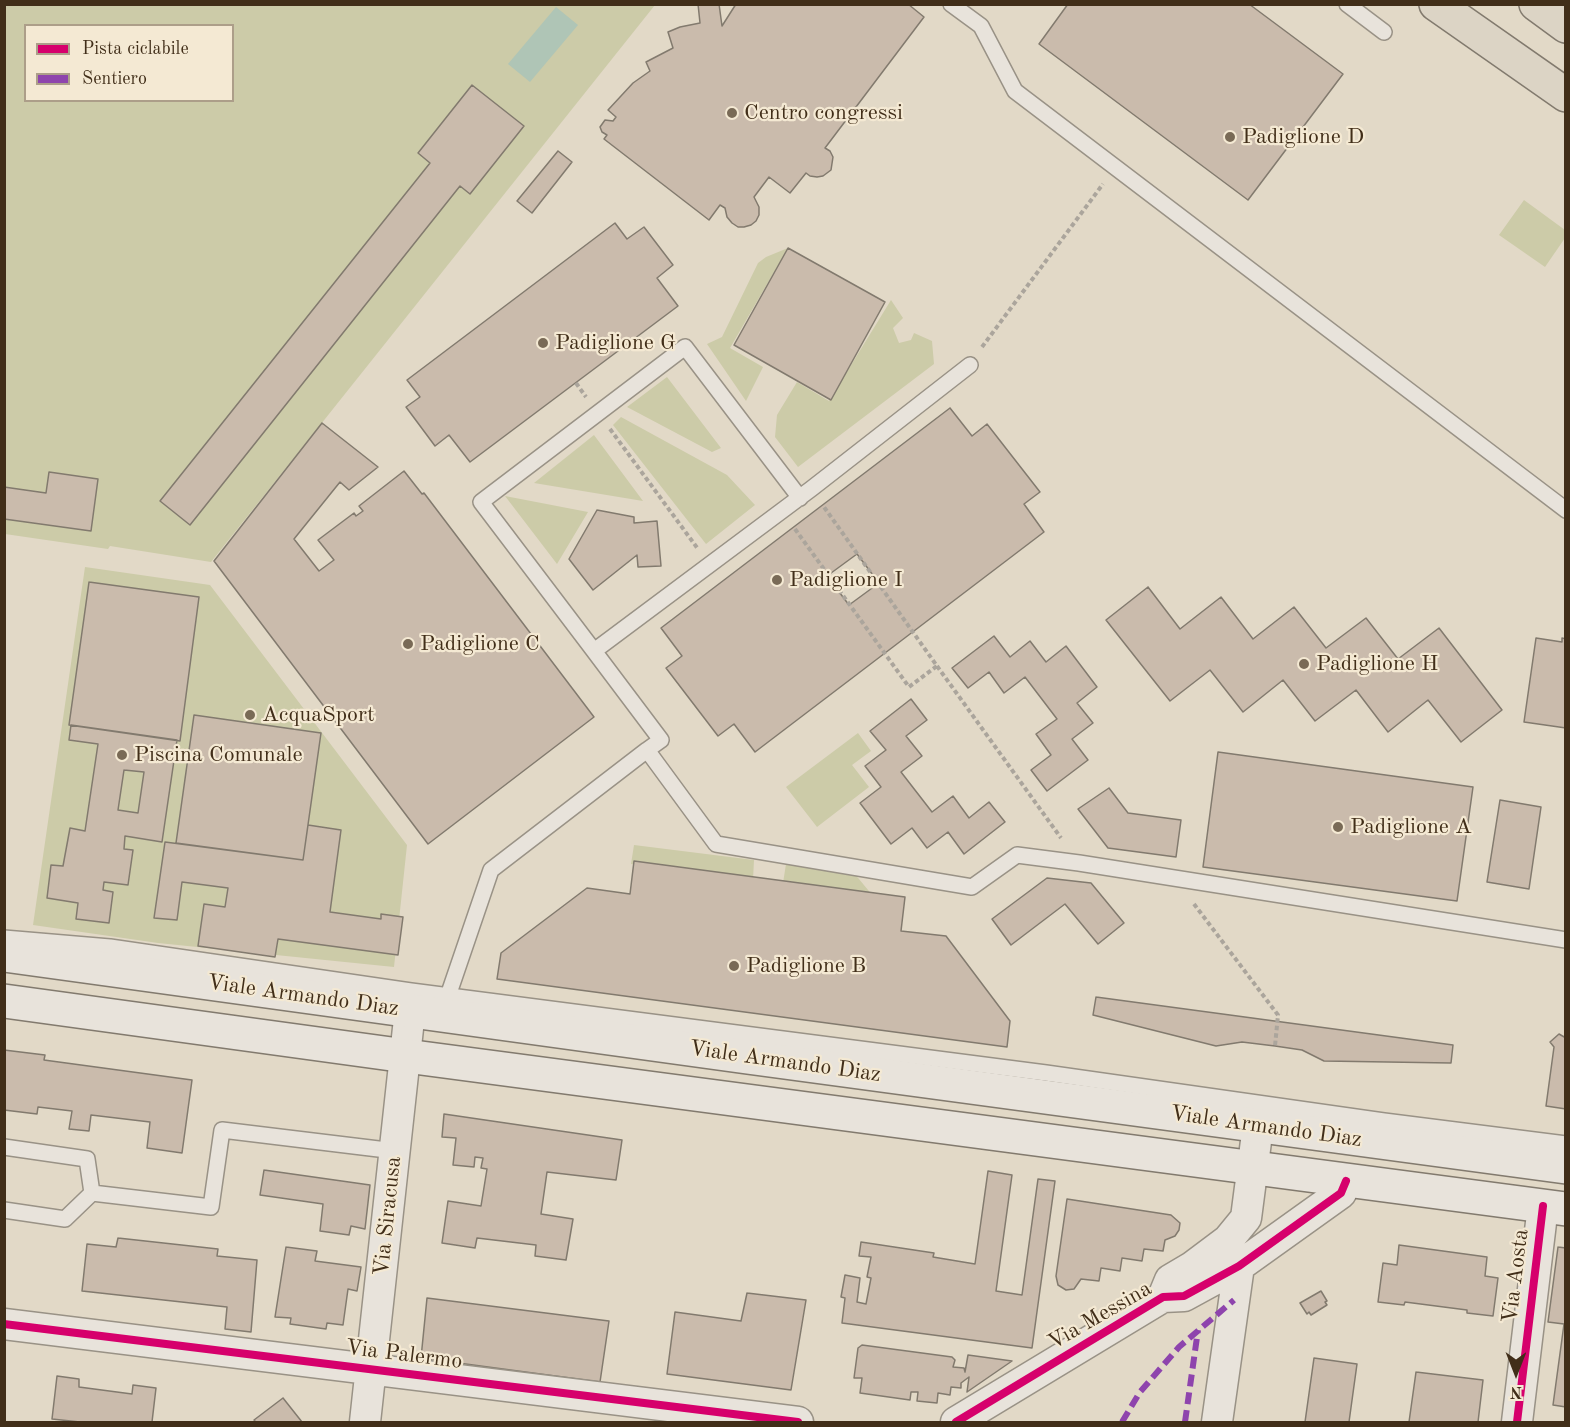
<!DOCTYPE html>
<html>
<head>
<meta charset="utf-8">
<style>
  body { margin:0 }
  #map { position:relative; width:1570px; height:1427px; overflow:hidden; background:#e2d9c7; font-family:"Old Standard TT",serif }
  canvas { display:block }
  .frame { position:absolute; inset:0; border:6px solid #412e19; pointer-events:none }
  .legend { position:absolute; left:24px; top:24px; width:210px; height:78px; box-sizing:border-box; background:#f4e9d3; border:2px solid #ac9e89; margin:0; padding:8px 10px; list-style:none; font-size:18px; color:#412e19 }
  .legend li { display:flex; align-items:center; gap:12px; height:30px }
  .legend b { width:30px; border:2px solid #ac9e89 }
  .north { position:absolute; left:1486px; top:1343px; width:60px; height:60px; -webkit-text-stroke:4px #f4e9d3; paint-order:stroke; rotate:180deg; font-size:16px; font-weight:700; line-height:24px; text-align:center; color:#412e19 }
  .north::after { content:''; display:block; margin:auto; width:21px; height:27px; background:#412e19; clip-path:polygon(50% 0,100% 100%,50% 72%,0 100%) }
</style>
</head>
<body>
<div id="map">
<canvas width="1570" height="1427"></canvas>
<div class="frame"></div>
<ul class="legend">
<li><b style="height:8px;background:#d6006c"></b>Pista ciclabile</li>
<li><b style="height:8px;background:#8e44ad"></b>Sentiero</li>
</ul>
<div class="north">N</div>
</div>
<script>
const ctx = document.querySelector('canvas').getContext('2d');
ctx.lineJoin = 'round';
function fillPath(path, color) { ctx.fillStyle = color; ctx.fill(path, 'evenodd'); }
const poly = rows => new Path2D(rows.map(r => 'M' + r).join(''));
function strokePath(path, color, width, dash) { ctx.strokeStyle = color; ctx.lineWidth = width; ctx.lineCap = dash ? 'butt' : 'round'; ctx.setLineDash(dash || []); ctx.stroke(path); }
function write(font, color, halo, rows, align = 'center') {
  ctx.font = font + ' "Old Standard TT",serif'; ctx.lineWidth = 4.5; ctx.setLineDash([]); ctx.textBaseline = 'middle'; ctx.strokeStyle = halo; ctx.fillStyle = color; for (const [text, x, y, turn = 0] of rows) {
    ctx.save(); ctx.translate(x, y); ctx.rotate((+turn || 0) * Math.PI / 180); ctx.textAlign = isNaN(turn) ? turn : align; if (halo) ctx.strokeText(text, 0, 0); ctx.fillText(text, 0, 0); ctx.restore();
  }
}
fillPath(poly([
  [4,5,655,5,211,562,110,546,108,549,5,534],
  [26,26,232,26,232,100,26,100],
  [1524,200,1565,230,1565,238,1545,267,1499,235],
  [788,248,730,348,763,367,746,401,707,344,722,337,758,263,766,257],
  [891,300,903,318,893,328,899,343,911,340,914,333,932,341,934,364,798,467,775,437,777,415,797,382,829,401],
  [667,377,721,448,712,452,627,407],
  [621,417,727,475,755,505,706,544,613,425],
  [594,435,643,501,534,483],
  [505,496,588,512,557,564],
  [85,567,210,585,407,845,394,967,158,943,33,925],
  [858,733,871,751,852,765,869,787,817,827,786,787],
  [634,845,754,860,753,880,631,864],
  [786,864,854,873,873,896,783,883]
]), '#cccba8');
fillPath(poly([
  [556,7,578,25,530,82,508,64]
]), '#afc5b6');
const building = poly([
  [698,4,719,4,722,26,736,4,908,4,924,17,825,148,830,151,833,157,831,170,823,176,817,177,810,176,806,173,790,193,769,177,754,197,759,207,759,215,756,221,751,225,744,227,738,227,732,223,727,217,725,208,720,205,709,220,604,139,607,135,602,132,600,127,605,120,613,121,616,117,608,110,633,83,650,71,646,62,673,48,668,32,680,27,700,23,698,4],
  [1068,4,1249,4,1343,74,1248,200,1039,44,1068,4],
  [472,85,524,126,470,194,460,186,190,525,160,501,430,163,418,153,472,85],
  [558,151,572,162,532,213,517,201,558,151],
  [615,223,627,239,644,227,673,265,657,278,678,306,470,462,449,435,435,446,406,407,420,397,407,380,615,223],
  [788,248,885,302,831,400,734,345,788,248],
  [950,408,972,436,987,424,1040,492,1024,504,1044,532,755,752,734,724,718,736,666,668,682,656,661,628,950,408],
  [857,554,879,583,849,605,827,576,857,554],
  [322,423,378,467,349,490,340,482,294,539,319,571,334,560,318,540,354,513,356,516,363,511,359,506,404,471,422,494,424,493,594,717,428,844,214,561,322,423],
  [49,472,98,479,91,531,4,519,4,487,46,493,49,472],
  [597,510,634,517,634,523,657,521,661,566,638,567,637,555,593,590,569,559,597,510],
  [89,582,199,597,180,741,69,725,89,582],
  [1148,587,1180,629,1221,597,1253,639,1294,607,1326,648,1366,618,1398,659,1439,628,1502,710,1461,742,1428,700,1388,732,1356,690,1315,721,1283,680,1243,712,1210,670,1170,701,1106,620,1148,587],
  [994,636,1010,657,1030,641,1046,662,1066,646,1097,687,1077,703,1093,723,1072,739,1088,760,1047,791,1031,770,1051,755,1036,734,1057,719,1025,677,1004,693,989,672,968,688,952,668,994,636],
  [1536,638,1562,642,1562,638,1566,639,1566,728,1524,722,1536,638],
  [911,699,927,720,906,736,922,756,901,772,932,812,953,796,969,818,989,802,1005,822,964,854,948,832,927,848,912,828,891,844,860,803,881,787,865,766,886,750,870,731,911,699],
  [194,715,321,733,303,860,176,843,194,715],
  [71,725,177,740,162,842,125,836,124,849,133,850,128,885,104,882,103,890,113,892,109,923,76,919,78,903,47,898,51,865,63,866,70,828,85,831,98,744,69,740,71,725],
  [124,770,144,772,138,813,118,810,124,770],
  [1218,752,1473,787,1457,901,1203,867,1218,752],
  [1109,788,1128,813,1181,820,1176,857,1108,848,1078,809,1109,788],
  [1500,800,1541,807,1529,889,1487,882,1500,800],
  [308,825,341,830,330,912,381,919,381,914,403,917,398,955,278,939,275,957,198,946,204,904,225,907,228,888,182,882,177,920,154,918,165,842,303,860,308,825],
  [634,861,905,897,901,931,946,936,1010,1021,1007,1047,497,979,501,953,587,888,630,894,634,861],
  [1047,878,1091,883,1124,923,1098,944,1065,904,1011,945,992,919,1047,878],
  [1096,997,1453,1045,1451,1063,1324,1061,1302,1050,1275,1046,1242,1042,1216,1046,1093,1015,1096,997],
  [1559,1034,1566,1038,1566,1109,1546,1106,1554,1047,1550,1042,1559,1034],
  [4,1050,45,1055,44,1060,192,1080,182,1153,147,1148,150,1122,91,1115,89,1131,69,1129,72,1111,38,1107,37,1114,4,1110,4,1050],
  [444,1114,622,1140,616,1180,547,1172,541,1214,573,1219,566,1260,535,1256,536,1245,477,1238,475,1248,442,1243,448,1201,481,1206,487,1169,481,1168,483,1158,475,1157,474,1167,453,1165,456,1138,442,1137,444,1114],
  [264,1170,370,1185,365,1229,351,1226,349,1235,320,1231,323,1204,260,1195,264,1170],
  [988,1171,1012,1175,996,1291,1022,1295,1038,1179,1055,1181,1032,1348,842,1323,845,1298,841,1297,845,1275,860,1278,857,1302,866,1304,871,1278,867,1277,871,1257,859,1256,861,1242,934,1253,933,1257,975,1264,988,1171],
  [1067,1199,1171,1215,1180,1223,1179,1230,1175,1236,1165,1240,1163,1251,1144,1249,1142,1261,1122,1258,1120,1271,1101,1268,1099,1281,1081,1279,1074,1289,1066,1290,1058,1285,1056,1276,1067,1199],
  [118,1238,218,1249,217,1256,257,1260,251,1332,225,1329,227,1307,82,1291,87,1244,116,1247,118,1238],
  [1399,1245,1487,1257,1485,1276,1498,1278,1493,1316,1467,1313,1467,1310,1405,1302,1404,1305,1378,1302,1383,1263,1397,1265,1399,1245],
  [286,1247,317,1251,315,1261,361,1267,357,1291,348,1289,343,1325,327,1323,326,1329,290,1324,291,1318,275,1317,286,1247],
  [1558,1247,1566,1248,1566,1407,1553,1405,1564,1324,1548,1322,1558,1247],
  [1321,1291,1327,1301,1325,1302,1327,1305,1311,1315,1309,1312,1307,1314,1300,1303,1321,1291],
  [747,1293,806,1300,791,1390,667,1374,675,1312,741,1321,747,1293],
  [427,1298,609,1321,600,1382,421,1358,427,1298],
  [862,1345,952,1357,955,1360,953,1367,964,1368,965,1372,968,1355,1012,1361,967,1392,969,1377,961,1383,961,1388,951,1387,950,1395,938,1393,937,1403,917,1401,918,1392,911,1392,910,1400,860,1393,862,1378,854,1378,858,1348,862,1345],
  [1314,1358,1357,1364,1349,1422,1305,1422,1314,1358],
  [1416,1372,1483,1380,1478,1422,1409,1422,1416,1372],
  [57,1376,79,1379,79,1387,132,1394,133,1385,156,1388,152,1422,80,1422,52,1419,57,1376],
  [283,1398,302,1422,256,1422,254,1420,283,1398]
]);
fillPath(building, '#cabbac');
strokePath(building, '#827a6e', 1.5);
const service = poly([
  [951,4,981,26,1015,91,1566,510],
  [1347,4,1384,32],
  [970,365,811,489,594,651,661,740,647,750,716,844,972,887,1017,855,1079,863,1566,940],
  [594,651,481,502,685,347,800,498],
  [4,938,110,947,411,991,1046,1073,1384,1121,1566,1144],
  [448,996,491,870,647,750],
  [4,1147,87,1159,92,1193],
  [92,1193,211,1207,222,1130,395,1151],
  [4,1210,65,1219,92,1193]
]);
const minor = poly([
  [1163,1297,1170,1280,1192,1267,1228,1240,1246,1218,1258,1126],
  [4,1324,798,1422],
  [365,1422,410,1010],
  [956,1422,1163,1297,1184,1296,1239,1266,1341,1193,1346,1181],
  [1217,1422,1239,1266],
  [1517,1422,1543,1206]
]);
const secondary = poly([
  [4,955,747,1057,1566,1167],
  [4,1001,406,1056,1566,1209]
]);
const trunk = poly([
  [1436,4,1566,95],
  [1536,4,1566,26]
]);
strokePath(service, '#999286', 18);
strokePath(minor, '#999286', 33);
strokePath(secondary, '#827a6e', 36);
strokePath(trunk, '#827a6e', 36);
strokePath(poly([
  [982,347,1103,184],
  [576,383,586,397],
  [610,429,698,549],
  [795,529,909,687,937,666,824,507],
  [937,666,1061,838],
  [1194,904,1278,1015,1275,1046]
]), '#aba59c', 4, [4.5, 3]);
strokePath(service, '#e8e3db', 15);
strokePath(minor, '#e8e3db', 30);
strokePath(secondary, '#e8e3db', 33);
strokePath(trunk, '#dcd4c5', 33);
strokePath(poly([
  [1122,1422,1140,1392,1179,1347,1234,1300],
  [1185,1422,1198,1330]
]), '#8e44ad', 6, [12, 6]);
strokePath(poly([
  [4,1324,798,1422],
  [956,1422,1163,1297,1184,1296,1239,1266,1341,1193,1346,1181],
  [1517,1422,1543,1206]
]), '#d6006c', 8);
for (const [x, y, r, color] of [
  [732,113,6,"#796a56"],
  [1230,137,6,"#796a56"],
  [543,343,6,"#796a56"],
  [777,580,6,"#796a56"],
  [408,644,6,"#796a56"],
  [1304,664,6,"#796a56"],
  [250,715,6,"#796a56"],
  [122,755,6,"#796a56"],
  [1338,827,6,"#796a56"],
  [734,966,6,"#796a56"]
]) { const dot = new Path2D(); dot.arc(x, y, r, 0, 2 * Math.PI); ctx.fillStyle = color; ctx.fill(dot); strokePath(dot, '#f4e9d3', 2); }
write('22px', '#412e19', '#f4e9d3', [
  ["Centro congressi",744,113],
  ["Padiglione D",1242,137],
  ["Padiglione G",555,343],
  ["Padiglione I",789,580],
  ["Padiglione C",420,644],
  ["Padiglione H",1316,664],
  ["AcquaSport",262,715],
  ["Piscina Comunale",134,755],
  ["Padiglione A",1350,827],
  ["Padiglione B",746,966]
], 'left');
write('22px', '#412e19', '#f4e9d3', [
  ["Viale Armando Diaz",303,996,8],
  ["Viale Armando Diaz",785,1062,8],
  ["Viale Armando Diaz",1266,1127,8],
  ["Via Siracusa",388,1216,-84],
  ["Via Aosta",1516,1276,-83],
  ["Via Messina",1100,1316,-30],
  ["Via Palermo",404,1355,7]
]);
</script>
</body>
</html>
